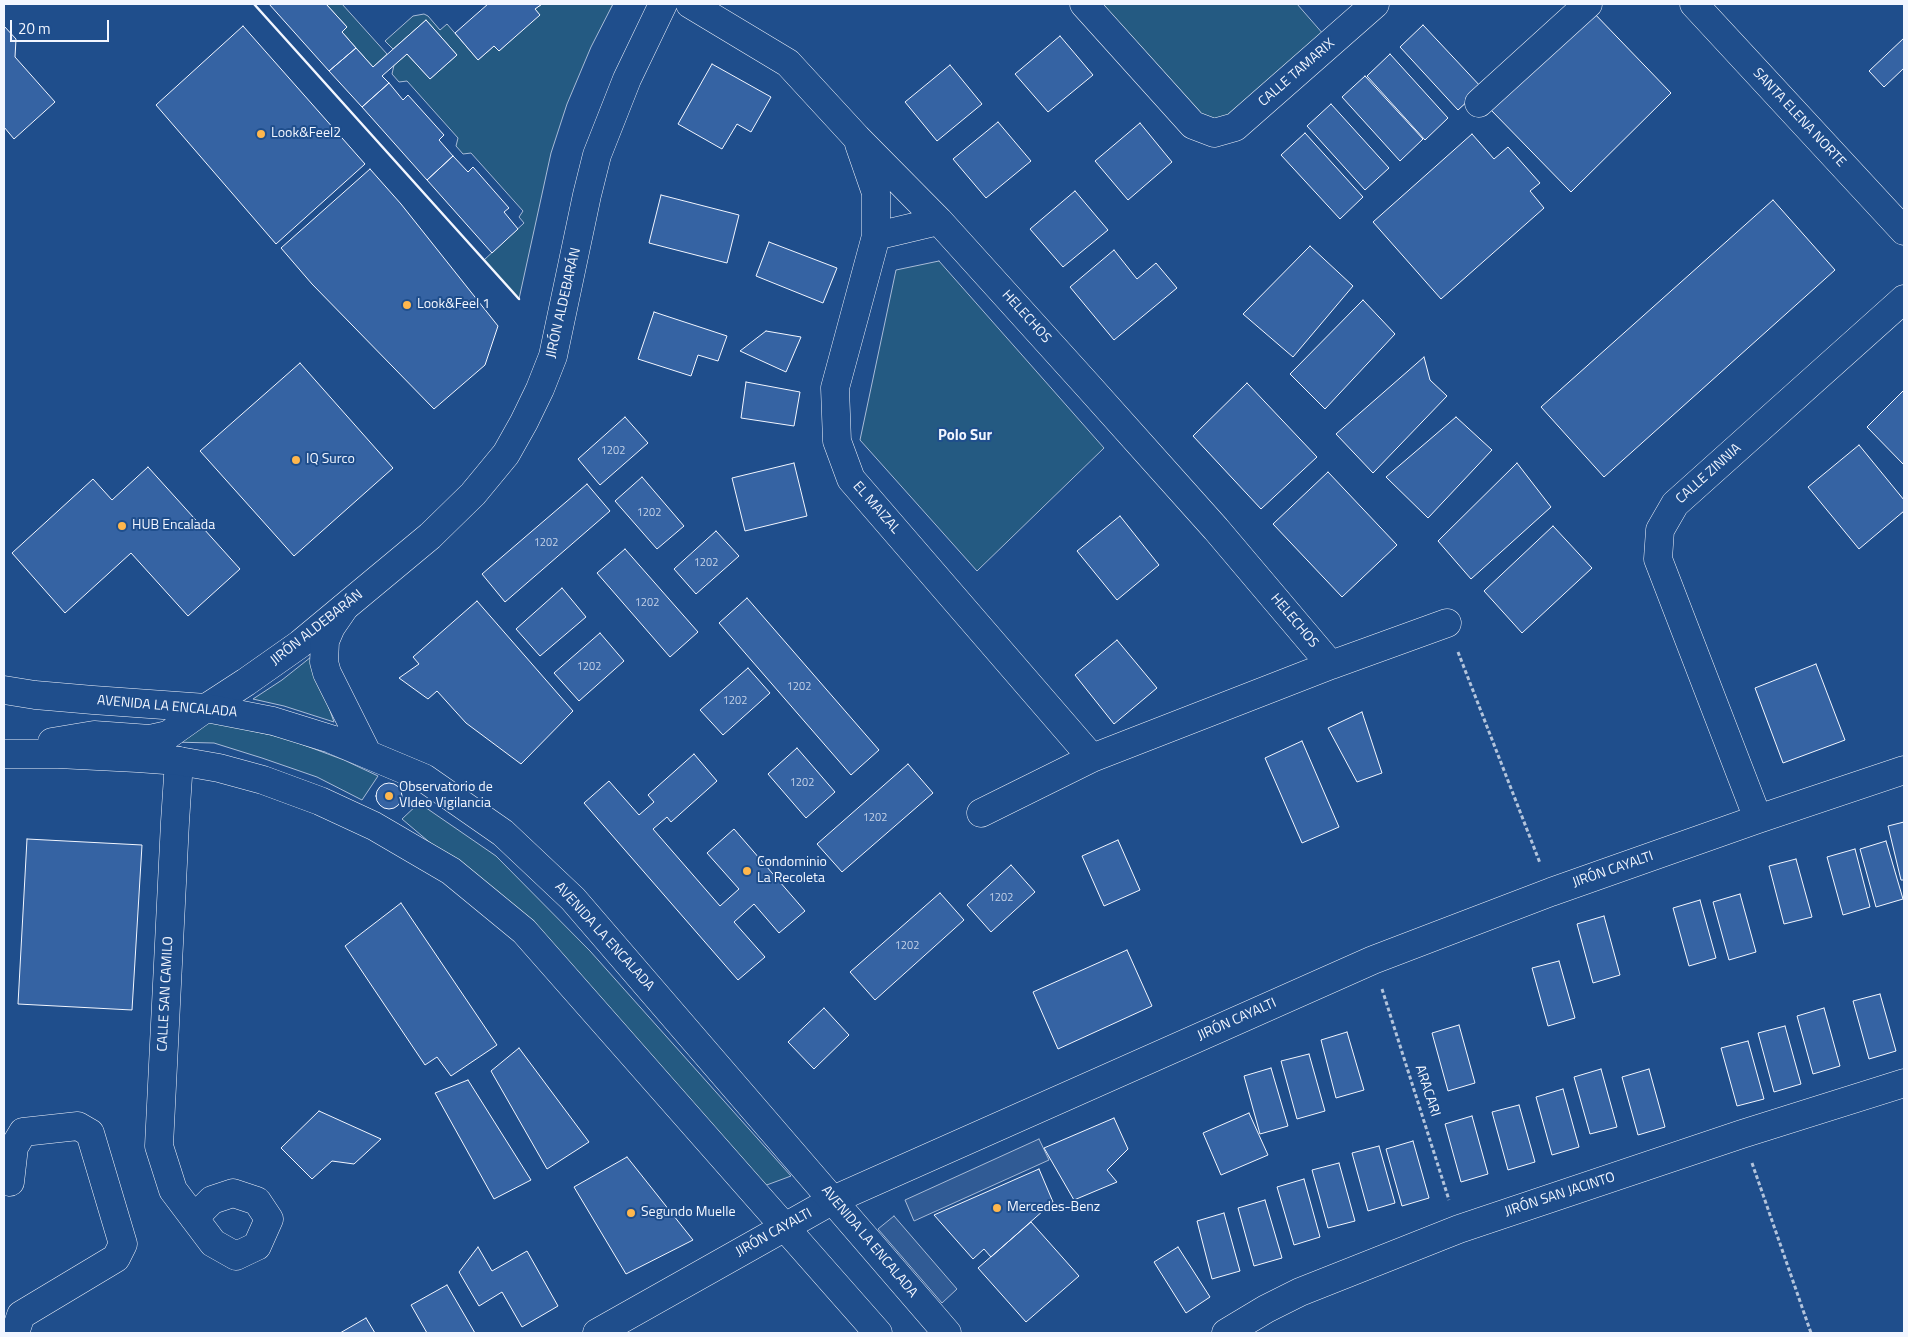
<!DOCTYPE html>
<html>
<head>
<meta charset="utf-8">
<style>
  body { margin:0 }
  #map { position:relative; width:1908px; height:1337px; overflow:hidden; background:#1f4e8c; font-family:"Titillium Web",sans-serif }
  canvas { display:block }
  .frame { position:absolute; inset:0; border:5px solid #f2f6ff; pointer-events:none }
  .scale { position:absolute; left:10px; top:20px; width:99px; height:22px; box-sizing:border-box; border:2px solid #f2f6ff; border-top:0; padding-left:6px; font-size:15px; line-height:18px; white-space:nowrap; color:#f2f6ff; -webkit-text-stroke:4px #1f4e8c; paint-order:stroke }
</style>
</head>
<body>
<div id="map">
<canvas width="1908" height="1337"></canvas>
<div class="frame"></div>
<div class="scale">20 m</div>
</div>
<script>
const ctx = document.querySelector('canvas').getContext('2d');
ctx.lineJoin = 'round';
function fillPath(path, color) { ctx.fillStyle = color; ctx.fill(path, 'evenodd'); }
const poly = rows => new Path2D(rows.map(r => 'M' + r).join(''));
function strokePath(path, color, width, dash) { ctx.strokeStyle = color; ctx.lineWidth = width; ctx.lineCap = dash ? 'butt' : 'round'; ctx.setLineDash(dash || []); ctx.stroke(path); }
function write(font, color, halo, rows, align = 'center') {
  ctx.font = font + ' "Titillium Web",sans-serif'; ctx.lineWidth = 4; ctx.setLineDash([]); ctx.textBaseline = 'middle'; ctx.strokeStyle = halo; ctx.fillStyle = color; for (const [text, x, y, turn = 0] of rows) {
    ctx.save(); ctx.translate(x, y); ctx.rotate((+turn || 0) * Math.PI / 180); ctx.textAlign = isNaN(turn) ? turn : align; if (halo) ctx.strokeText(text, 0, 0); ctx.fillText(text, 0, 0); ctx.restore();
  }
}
const green = poly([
  [326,4,342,4,387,54,373,67,342,32,347,27,326,4],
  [542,4,613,4,591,47,567,104,551,153,519,299,484,260,524,223,519,217,523,211,471,153,463,154,456,146,458,138,407,81,399,82,392,74,394,65,407,54,430,79,457,55,426,20,393,49,385,41,413,16,424,14,428,16,440,30,447,24,478,60,494,46,499,51,539,15,535,9,542,4],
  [1084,4,1297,4,1331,43,1214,133,1084,4],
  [939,261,1104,448,977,571,860,440,896,270,939,261],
  [311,657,334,722,284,706,253,699,282,680,311,657],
  [198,719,285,738,344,760,378,776,362,800,317,777,262,758,214,743,171,742,198,719],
  [419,803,496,856,590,951,791,1176,764,1186,441,852,402,819,419,803]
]);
fillPath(green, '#245a82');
strokePath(green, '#a8bbd7', 1);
const parking = poly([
  [1039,1139,1049,1160,914,1221,905,1200,1039,1139],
  [894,1216,957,1289,942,1303,878,1229,894,1216]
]);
fillPath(parking, '#305b95');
strokePath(parking, '#a8bbd7', 1);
const building = poly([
  [269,4,326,4,347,27,342,32,356,48,329,71,269,4],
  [488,4,542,4,535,9,540,15,499,51,494,46,478,60,455,33,488,4],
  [1591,10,1671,93,1571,192,1490,109,1591,10],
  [426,20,457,55,430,79,407,54,382,76,389,83,362,107,329,71,356,48,373,67,426,20],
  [1423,25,1482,88,1458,110,1400,47,1423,25],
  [4,26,16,39,15,57,55,102,14,139,4,127,4,26],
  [243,26,365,164,276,244,156,105,243,26],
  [1060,36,1093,75,1048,112,1015,74,1060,36],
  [1904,38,1904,68,1884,87,1869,71,1904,38],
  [1390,54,1448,118,1425,140,1367,76,1390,54],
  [712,64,771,97,751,132,737,124,722,149,678,124,712,64],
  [950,65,982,104,937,141,905,102,950,65],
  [1365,76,1423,139,1400,161,1342,97,1365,76],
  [389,83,403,100,408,95,444,135,439,140,453,156,427,180,362,107,389,83],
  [1331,104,1389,168,1365,190,1307,126,1331,104],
  [998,122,1031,161,986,198,953,159,998,122],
  [1140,123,1172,162,1128,200,1095,161,1140,123],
  [1305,133,1363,197,1340,219,1281,155,1305,133],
  [1472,134,1494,159,1508,147,1540,183,1530,191,1544,208,1441,299,1373,222,1472,134],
  [453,156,468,172,473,167,509,208,504,212,518,229,492,253,427,180,453,156],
  [370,169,401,204,498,326,485,365,434,409,312,284,281,248,370,169],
  [1075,191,1108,230,1063,267,1030,229,1075,191],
  [661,195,739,215,727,263,649,243,661,195],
  [1773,200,1835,270,1604,477,1541,407,1773,200],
  [769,242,837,268,823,303,756,276,769,242],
  [1310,246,1353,286,1293,357,1243,314,1310,246],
  [1114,250,1137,279,1156,263,1177,288,1114,340,1070,287,1114,250],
  [1363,300,1395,334,1325,409,1290,374,1363,300],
  [654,312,727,336,718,361,698,355,691,376,638,359,654,312],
  [766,331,801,337,786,372,740,351,766,331],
  [1424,357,1430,380,1447,396,1373,473,1336,434,1424,357],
  [300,363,393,468,294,556,200,451,300,363],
  [746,382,800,392,794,426,741,418,746,382],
  [1247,383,1317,457,1261,509,1193,436,1247,383],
  [1904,390,1904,465,1867,427,1904,390],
  [625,417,648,443,600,485,578,459,625,417],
  [1456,417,1492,450,1428,518,1386,477,1456,417],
  [1859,445,1904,500,1904,511,1859,549,1808,487,1859,445],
  [794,463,807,516,745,531,732,478,794,463],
  [1517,463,1551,507,1471,579,1438,541,1517,463],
  [148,467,240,569,188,616,131,553,65,613,12,553,93,479,112,500,148,467],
  [1328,472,1397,545,1342,597,1273,524,1328,472],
  [642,477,684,526,657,549,615,501,642,477],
  [587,484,610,511,505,602,482,574,587,484],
  [1120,516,1159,565,1117,600,1077,551,1120,516],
  [1553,526,1592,568,1522,633,1484,591,1553,526],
  [716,531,739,556,696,594,674,569,716,531],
  [625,549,698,632,670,657,597,573,625,549],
  [562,588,586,617,540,656,516,629,562,588],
  [747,598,879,750,851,775,719,623,747,598],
  [477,601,573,711,521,764,466,723,437,691,428,699,399,678,419,664,413,657,477,601],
  [600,633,624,661,579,701,554,673,600,633],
  [1117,640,1157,688,1114,724,1075,675,1117,640],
  [1816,664,1845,740,1783,763,1755,688,1816,664],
  [748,668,770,693,723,735,700,710,748,668],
  [1362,712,1382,773,1357,782,1328,728,1362,712],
  [1302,741,1339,827,1302,843,1265,758,1302,741],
  [797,748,835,792,806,818,768,774,797,748],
  [694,754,717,781,671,822,667,817,653,829,720,906,739,889,707,853,734,829,805,911,779,933,754,904,734,922,765,957,738,980,584,803,609,781,639,815,654,802,648,795,694,754],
  [908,764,933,793,842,872,817,844,908,764],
  '376 796a13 13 0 1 1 26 0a13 13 0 1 1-26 0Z',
  [1904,822,1904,880,1901,880,1888,826,1904,822],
  [27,839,142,845,132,1010,18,1004,27,839],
  [1118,840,1140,890,1104,906,1082,856,1118,840],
  [1886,841,1903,899,1876,907,1860,849,1886,841],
  [1855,849,1870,907,1843,915,1827,857,1855,849],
  [1796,859,1812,917,1784,924,1769,866,1796,859],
  [1011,865,1035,892,991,932,967,905,1011,865],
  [940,893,964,920,875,1000,850,972,940,893],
  [1740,894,1756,952,1729,960,1713,902,1740,894],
  [1700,900,1716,958,1689,966,1673,908,1700,900],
  [401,903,497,1045,451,1076,437,1057,425,1065,345,946,401,903],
  [1604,916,1620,975,1593,983,1577,924,1604,916],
  [1127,950,1152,1006,1058,1049,1033,992,1127,950],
  [1559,961,1575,1018,1548,1026,1532,968,1559,961],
  [1880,994,1896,1051,1869,1059,1853,1001,1880,994],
  [824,1008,849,1035,814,1069,788,1042,824,1008],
  [1824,1008,1840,1066,1813,1074,1797,1016,1824,1008],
  [1459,1025,1475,1083,1448,1091,1432,1033,1459,1025],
  [1785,1026,1801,1084,1774,1092,1758,1033,1785,1026],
  [1347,1032,1364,1090,1336,1098,1321,1040,1347,1032],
  [1748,1041,1764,1099,1737,1106,1721,1048,1748,1041],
  [519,1048,589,1142,547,1169,491,1071,519,1048],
  [1309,1054,1325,1111,1297,1119,1281,1061,1309,1054],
  [1271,1068,1288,1126,1260,1134,1244,1076,1271,1068],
  [1601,1069,1617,1127,1590,1134,1574,1077,1601,1069],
  [1649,1069,1665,1127,1638,1135,1622,1077,1649,1069],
  [468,1080,531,1180,494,1199,435,1093,468,1080],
  [1563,1089,1579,1147,1552,1155,1536,1097,1563,1089],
  [1519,1105,1535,1162,1508,1170,1492,1112,1519,1105],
  [319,1111,381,1139,354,1164,332,1161,312,1179,281,1148,319,1111],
  [1249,1113,1268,1155,1221,1175,1203,1133,1249,1113],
  [1472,1116,1488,1174,1461,1182,1445,1124,1472,1116],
  [1114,1118,1128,1149,1107,1170,1117,1182,1074,1200,1044,1148,1114,1118],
  [1413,1141,1429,1198,1402,1206,1386,1149,1413,1141],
  [1379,1146,1395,1203,1368,1211,1352,1153,1379,1146],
  [627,1157,693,1240,626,1274,574,1187,627,1157],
  [1339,1163,1355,1221,1328,1228,1312,1170,1339,1163],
  [1039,1169,1053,1202,991,1257,984,1249,973,1259,934,1215,1039,1169],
  [1304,1179,1320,1237,1294,1245,1277,1187,1304,1179],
  [1265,1200,1282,1258,1254,1266,1238,1208,1265,1200],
  [1224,1213,1240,1271,1212,1279,1197,1221,1224,1213],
  [1031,1222,1079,1276,1026,1322,978,1268,1031,1222],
  [478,1247,492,1271,527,1251,558,1306,522,1327,502,1292,479,1306,459,1272,478,1247],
  [1178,1247,1210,1297,1186,1313,1154,1262,1178,1247],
  [447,1285,475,1333,427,1333,411,1305,447,1285],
  [366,1318,375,1333,340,1333,366,1318]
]);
fillPath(building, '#3563a3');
strokePath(building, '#f2f6ff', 1);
const minor = poly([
  [690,4,788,63,857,138,939,221,1089,387,1216,529,1331,665],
  [1084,4,1193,125,1214,133,1235,127,1375,4],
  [1694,4,1904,231],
  [1479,103,1588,4],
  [859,144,876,193,876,236,835,388,837,441,851,479,1092,758],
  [876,236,939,221],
  [206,708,246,682,300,644,430,536,473,494,506,454,524,422,540,389,553,356,587,195,597,155,627,79,663,4],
  [179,761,175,822,159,1146,173,1190,213,1243,236,1256,257,1246,269,1219,257,1201,233,1193,212,1200,194,1218],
  [981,813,1092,758,1331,665,1447,623],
  [1758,819,1658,559,1660,530,1675,504,1904,299],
  [10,1182,14,1147,23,1132,78,1126,90,1133,123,1244,116,1258,21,1315,15,1333],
  [597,1333,833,1200,1373,960,1551,892,1758,819,1904,770],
  [1226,1333,1266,1309,1300,1292,1459,1229,1742,1134,1904,1083]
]);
const major = poly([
  [344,608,331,627,325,641,324,662,327,673,367,753],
  [4,690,35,695,93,700,206,708,273,721,331,739,424,778,503,833,573,899,947,1333],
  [52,742,94,735,150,739,168,735,206,708],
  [4,754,58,754,137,758,179,761,219,768,263,780,320,801,374,826,451,871,524,931,878,1333]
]);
strokePath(minor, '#f2f6ff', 29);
strokePath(major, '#f2f6ff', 29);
strokePath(poly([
  [1458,652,1540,863],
  [1382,989,1449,1200],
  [1752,1163,1811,1333]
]), '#b3c4dc', 3, [4, 2.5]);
strokePath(minor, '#1f4e8c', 28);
strokePath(major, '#1f4e8c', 28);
strokePath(poly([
  [254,4,519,299]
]), '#f2f6ff', 2.5);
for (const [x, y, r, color] of [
  [261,134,5,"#ffb74d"],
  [407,305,5,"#ffb74d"],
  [296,460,5,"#ffb74d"],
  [122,526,5,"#ffb74d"],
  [389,796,5,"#ffb74d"],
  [747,871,5,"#ffb74d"],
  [997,1208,5,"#ffb74d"],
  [631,1213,5,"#ffb74d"]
]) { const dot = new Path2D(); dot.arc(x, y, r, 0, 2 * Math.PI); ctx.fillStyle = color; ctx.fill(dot); strokePath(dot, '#1f4e8c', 2); }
write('11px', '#c3d1e8', null, [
  ["1202",613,451],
  ["1202",649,513],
  ["1202",546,543],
  ["1202",706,563],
  ["1202",647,603],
  ["1202",589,667],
  ["1202",799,687],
  ["1202",735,701],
  ["1202",802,783],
  ["1202",875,818],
  ["1202",1001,898],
  ["1202",907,946]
]);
write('14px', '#f2f6ff', '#1f4e8c', [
  ["CALLE TAMARIX",1297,73,-41],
  ["SANTA ELENA NORTE",1799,118,47],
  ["JIRÓN ALDEBARÁN",564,303,-77],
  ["HELECHOS",1026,317,48],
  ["CALLE ZINNIA",1709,474,-42],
  ["EL MAIZAL",876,508,49],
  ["HELECHOS",1294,621,50],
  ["JIRÓN ALDEBARÁN",317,628,-38],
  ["AVENIDA LA ENCALADA",167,707,5],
  ["JIRÓN CAYALTI",1613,870,-19],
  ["AVENIDA LA ENCALADA",604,937,48],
  ["CALLE SAN CAMILO",166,994,-87],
  ["JIRÓN CAYALTI",1237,1020,-24],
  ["ARACARI",1427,1091,72],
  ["JIRÓN SAN JACINTO",1560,1195,-18],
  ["JIRÓN CAYALTI",774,1233,-29],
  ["AVENIDA LA ENCALADA",869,1242,50]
]);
write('14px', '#f2f6ff', '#1f4e8c', [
  ["Look&Feel2",271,134],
  ["Look&Feel 1",417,305],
  ["IQ Surco",306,460],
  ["HUB Encalada",132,526],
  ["Observatorio de",399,788],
  ["VIdeo Vigilancia",399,804],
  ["Condominio",757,863],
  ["La Recoleta",757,879],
  ["Mercedes-Benz",1007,1208],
  ["Segundo Muelle",641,1213]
], 'left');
write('bold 15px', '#f2f6ff', '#1f4e8c', [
  ["Polo Sur",965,436]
]);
</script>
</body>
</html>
